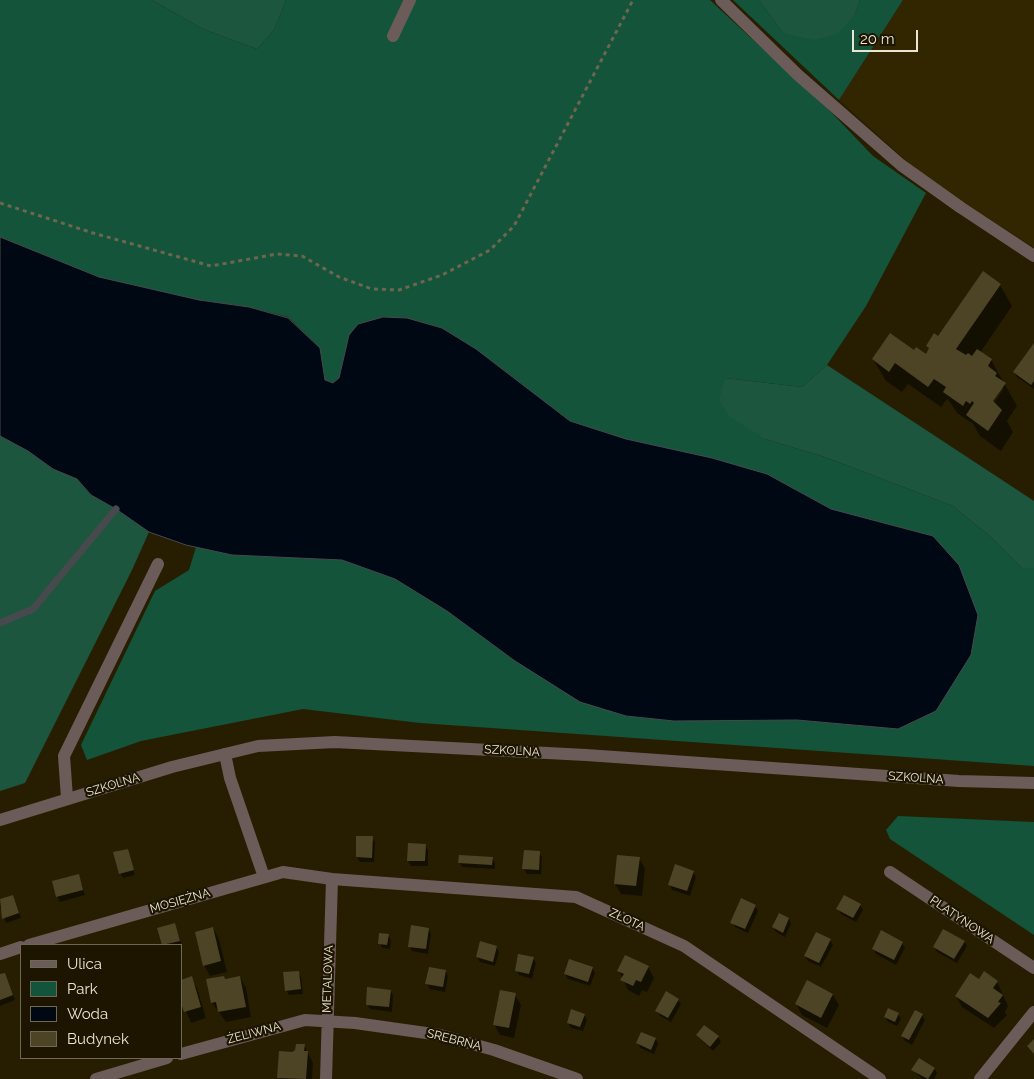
<!DOCTYPE html>
<html>
<head>
<meta charset="utf-8">
<style>
  body { margin:0 }
  #map { position:relative; width:1034px; height:1079px; overflow:hidden; background:#271e02; font-family:Raleway,sans-serif }
  canvas { display:block }
  .legend { position:absolute; left:20px; top:944px; width:162px; height:115px; box-sizing:border-box; background:#1d1500; border:1px solid #6f6854; margin:0; padding:6px 9px; list-style:none; font-size:15px; color:#e9e4d3 }
  .legend li { display:flex; align-items:center; gap:10px; height:25px }
  .legend b { width:25px; border:1px solid #6f6854 }
  .scale { position:absolute; left:852px; top:30px; width:66px; height:22px; box-sizing:border-box; border:2px solid #e9e4d3; border-top:0; padding-left:6px; font-size:15px; line-height:18px; white-space:nowrap; color:#e9e4d3; -webkit-text-stroke:4px #1d1500; paint-order:stroke }
</style>
</head>
<body>
<div id="map">
<canvas width="1034" height="1079"></canvas>
<ul class="legend">
<li><b style="height:6px;background:#6b5c59"></b>Ulica</li>
<li><b style="height:14px;background:#13543b"></b>Park</li>
<li><b style="height:14px;background:#000813"></b>Woda</li>
<li><b style="height:14px;background:#4d4426"></b>Budynek</li>
</ul>
<div class="scale">20 m</div>
</div>
<script>
const ctx = document.querySelector('canvas').getContext('2d');
ctx.lineJoin = 'round';
function fillPath(path, color) { ctx.fillStyle = color; ctx.fill(path, 'evenodd'); }
const poly = rows => new Path2D(rows.map(r => 'M' + r).join(''));
function strokePath(path, color, width, dash) { ctx.strokeStyle = color; ctx.lineWidth = width; ctx.lineCap = dash ? 'butt' : 'round'; ctx.setLineDash(dash || []); ctx.stroke(path); }
function write(font, color, halo, rows, align = 'center') {
  ctx.font = font + ' Raleway,sans-serif'; ctx.lineWidth = 4.5; ctx.setLineDash([]); ctx.textBaseline = 'middle'; ctx.strokeStyle = halo; ctx.fillStyle = color; for (const [text, x, y, turn = 0] of rows) {
    ctx.save(); ctx.translate(x, y); ctx.rotate((+turn || 0) * Math.PI / 180); ctx.textAlign = isNaN(turn) ? turn : align; if (halo) ctx.strokeText(text, 0, 0); ctx.fillText(text, 0, 0); ctx.restore();
  }
}
fillPath(poly([
  [903,0,1034,0,1034,248,921,174,839,100]
]), '#312600');
fillPath(poly([
  [0,0,152,0,203,29,257,49,274,30,286,0,710,0,831,112,873,156,926,193,866,306,827,365,802,387,725,378,765,439,825,457,953,506,992,538,1022,568,1034,568,1034,766,420,723,303,709,141,741,87,760,81,745,155,591,189,570,196,547,232,555,342,560,395,579,447,611,515,661,626,716,674,721,797,720,898,729,933,536,831,509,767,474,626,439,570,421,476,349,442,328,407,318,383,317,349,335,339,378,333,383,325,380,320,348,288,317,249,307,199,300,99,277,0,237],
  [733,0,761,0,761,3,783,33,855,14,860,0,903,0,839,100],
  [898,816,1034,822,1034,935,890,839,886,830]
]), '#13543b');
fillPath(poly([
  [152,0,286,0,274,30,257,49,203,29],
  [761,0,860,0,855,14,838,34,814,40,783,33,761,3],
  [827,365,1034,501,1034,568,1022,568,992,538,953,506,825,457,765,439,730,417,719,400,725,378,802,387],
  [0,436,28,451,53,469,77,479,91,495,116,509,149,532,132,570,25,783,0,791]
]), '#1c563e');
const water = poly([
  [0,237,99,277,199,300,249,307,288,318,320,348,325,380,333,383,339,378,349,335,358,324,383,317,407,318,442,328,476,349,570,421,626,439,712,458,767,474,831,509,933,536,959,565,978,615,971,655,936,711,898,729,797,720,674,721,626,716,580,702,515,661,447,611,395,579,342,560,232,555,186,545,149,532,116,509,91,495,77,479,53,469,28,451,0,436,0,237]
]);
fillPath(water, '#000813');
strokePath(water, '#464a4d', 1);
fillPath(poly([
  [1000,285,1012,306,980,353,991,360,1017,406,1007,421,1013,432,1001,451,980,436,973,424,957,413,950,402,947,399,941,407,908,384,902,392,886,381,873,359,915,352,926,356,930,350,928,346],
  [1001,388,1004,388,991,407,988,406],
  [1034,344,1034,389,1017,377,1014,372],
  [357,837,372,838,375,842,374,862,360,862,357,857],
  [425,845,428,850,428,866,411,866,408,861],
  [127,850,135,875,123,878,120,873],
  [539,852,542,857,541,874,527,874,524,869],
  [492,858,495,863,495,869,462,867,459,862],
  [639,858,645,869,642,896,621,894,615,884],
  [693,872,696,877,690,896,672,890,670,885],
  [79,876,85,895,60,902,57,897],
  [13,896,21,918,6,923,0,907,0,900],
  [860,905,863,910,856,922,841,914,838,909],
  [755,906,758,911,748,933,735,927,732,922],
  [789,919,791,924,785,937,776,932,773,927],
  [175,925,182,946,163,945,159,929],
  [213,928,219,939,227,972,210,976,204,965],
  [428,929,431,934,428,954,412,951,409,946],
  [388,935,391,940,390,949,382,948,380,943],
  [830,940,833,945,821,967,808,961,805,956],
  [964,941,967,946,957,963,937,952,934,947],
  [902,943,905,948,896,965,876,954,873,949],
  [496,947,499,952,495,966,480,962,477,957],
  [533,958,536,963,532,979,519,975,516,970],
  [648,967,654,978,647,992,642,990,639,996,628,990,619,971],
  [592,968,595,973,590,986,568,979,565,974],
  [445,971,448,976,445,992,430,989,427,984],
  [298,972,301,977,303,994,289,995,286,990],
  [5,974,15,1000,0,1006,0,976],
  [240,977,246,988,251,1017,226,1022,212,1003,208,980],
  [191,978,197,988,206,1018,191,1023,181,999],
  [979,981,997,982,1008,1006,1005,1012,1007,1015,994,1028,962,1007,956,996],
  [391,991,393,996,392,1012,370,1009,367,1004],
  [515,995,521,1005,514,1038,500,1035,494,1024],
  [833,995,839,1005,827,1028,802,1015,796,1004],
  [678,1000,681,1004,671,1022,660,1016,657,1011],
  [898,1014,901,1019,897,1026,888,1022,885,1017],
  [584,1015,587,1020,583,1031,571,1028,568,1023],
  [922,1015,925,1020,912,1045,905,1041,902,1036],
  [697,1036,718,1037,721,1042,713,1051],
  [656,1039,658,1044,654,1054,640,1048,638,1043],
  [304,1045,313,1063,312,1079,279,1079,293,1053],
  [934,1068,937,1073,934,1079,922,1079,913,1070]
]), '#0007');
strokePath(poly([
  [0,623,33,609,116,509]
]), '#464a4d', 7);
fillPath(poly([
  [983,271,1001,284,956,349,966,355,968,353,972,356,977,349,992,359,988,366,997,373,995,376,1006,383,993,401,1002,410,988,431,966,415,974,403,972,401,970,404,966,401,963,406,943,392,946,387,934,379,928,387,895,363,889,372,872,359,890,333,914,350,916,347,926,354,929,348,926,346,934,333,938,336],
  [1034,343,1034,381,1031,385,1013,372],
  [356,836,373,836,372,858,356,857],
  [408,843,426,844,425,861,407,861],
  [128,849,134,870,119,874,113,852],
  [524,850,540,851,539,870,522,869],
  [459,855,493,857,492,865,458,863],
  [617,855,640,857,636,886,614,884],
  [675,864,694,871,687,891,668,885],
  [79,874,83,890,56,897,52,881],
  [13,895,19,913,2,919,0,899],
  [844,895,861,904,853,918,836,909],
  [741,898,756,905,745,929,730,923],
  [779,913,789,918,783,933,772,927],
  [175,923,180,941,162,945,157,928],
  [411,925,429,928,426,949,408,947],
  [213,927,221,961,203,966,195,932],
  [943,929,965,941,954,959,933,947],
  [881,930,903,942,894,960,872,949],
  [816,932,831,939,819,963,804,956],
  [379,933,389,934,387,945,378,944],
  [480,941,497,946,493,962,476,957],
  [518,954,534,957,529,974,515,971],
  [625,955,649,966,641,982,636,980,633,986,620,980,624,974,617,971],
  [569,959,593,967,588,982,564,974],
  [429,967,446,970,443,987,425,984],
  [299,971,301,989,285,991,283,972],
  [984,971,998,981,993,988,1003,995,998,1002,1001,1003,988,1018,955,996,970,973,979,979],
  [5,973,13,995,0,1000,0,974],
  [192,976,201,1007,184,1012,181,1003,181,980],
  [224,976,225,979,240,976,246,1007,218,1012,216,1002,211,1003,206,979],
  [807,980,833,994,821,1018,795,1004],
  [367,987,391,990,389,1007,366,1005],
  [500,990,516,993,509,1028,493,1025],
  [666,991,679,999,668,1018,655,1011],
  [888,1008,899,1013,895,1022,884,1017],
  [571,1009,585,1014,580,1027,567,1023],
  [915,1010,923,1014,909,1040,901,1036],
  [704,1025,719,1036,710,1047,696,1035],
  [641,1032,656,1038,651,1050,636,1043],
  [1034,1039,1034,1054,1027,1046],
  [296,1044,305,1044,304,1051,308,1051,306,1079,277,1078,279,1051,292,1052,295,1050],
  [919,1058,935,1068,928,1079,911,1070]
]), '#4d4426');
strokePath(poly([
  [0,203,93,233,211,266,277,254,302,256,339,277,372,289,399,290,442,275,490,250,514,226,633,0]
]), '#6e664e', 3, [4, 4]);
strokePath(poly([
  [721,0,798,75,901,165,960,207],
  [393,36,410,0],
  [67,798,64,756,158,564]
]), '#6b5c59', 12);
strokePath(poly([
  [960,207,1034,256],
  [225,754,230,778,264,877],
  [890,872,1034,968],
  [29,945,283,872,332,879,576,897,684,946,880,1079],
  [0,954,21,947],
  [181,1054,305,1020,355,1023,440,1035,494,1050,577,1079],
  [96,1079,167,1058],
  [326,1079,332,879],
  [980,1079,1034,1012]
]), '#6b5c59', 12);
strokePath(poly([
  [0,820,172,767,225,754,258,746,335,742,586,755,959,781,1034,783]
]), '#6b5c59', 12);
write('12px', '#e9e4d3', '#1d1500', [
  ["SZKOLNA",512,751,3],
  ["SZKOLNA",916,778,4],
  ["SZKOLNA",113,785,-17],
  ["MOSIĘŻNA",180,901,-16],
  ["ZŁOTA",627,920,25],
  ["PLATYNOWA",962,920,34],
  ["METALOWA",328,979,-88],
  ["ŻELIWNA",254,1033,-15],
  ["SREBRNA",454,1040,14]
]);
</script>
</body>
</html>
